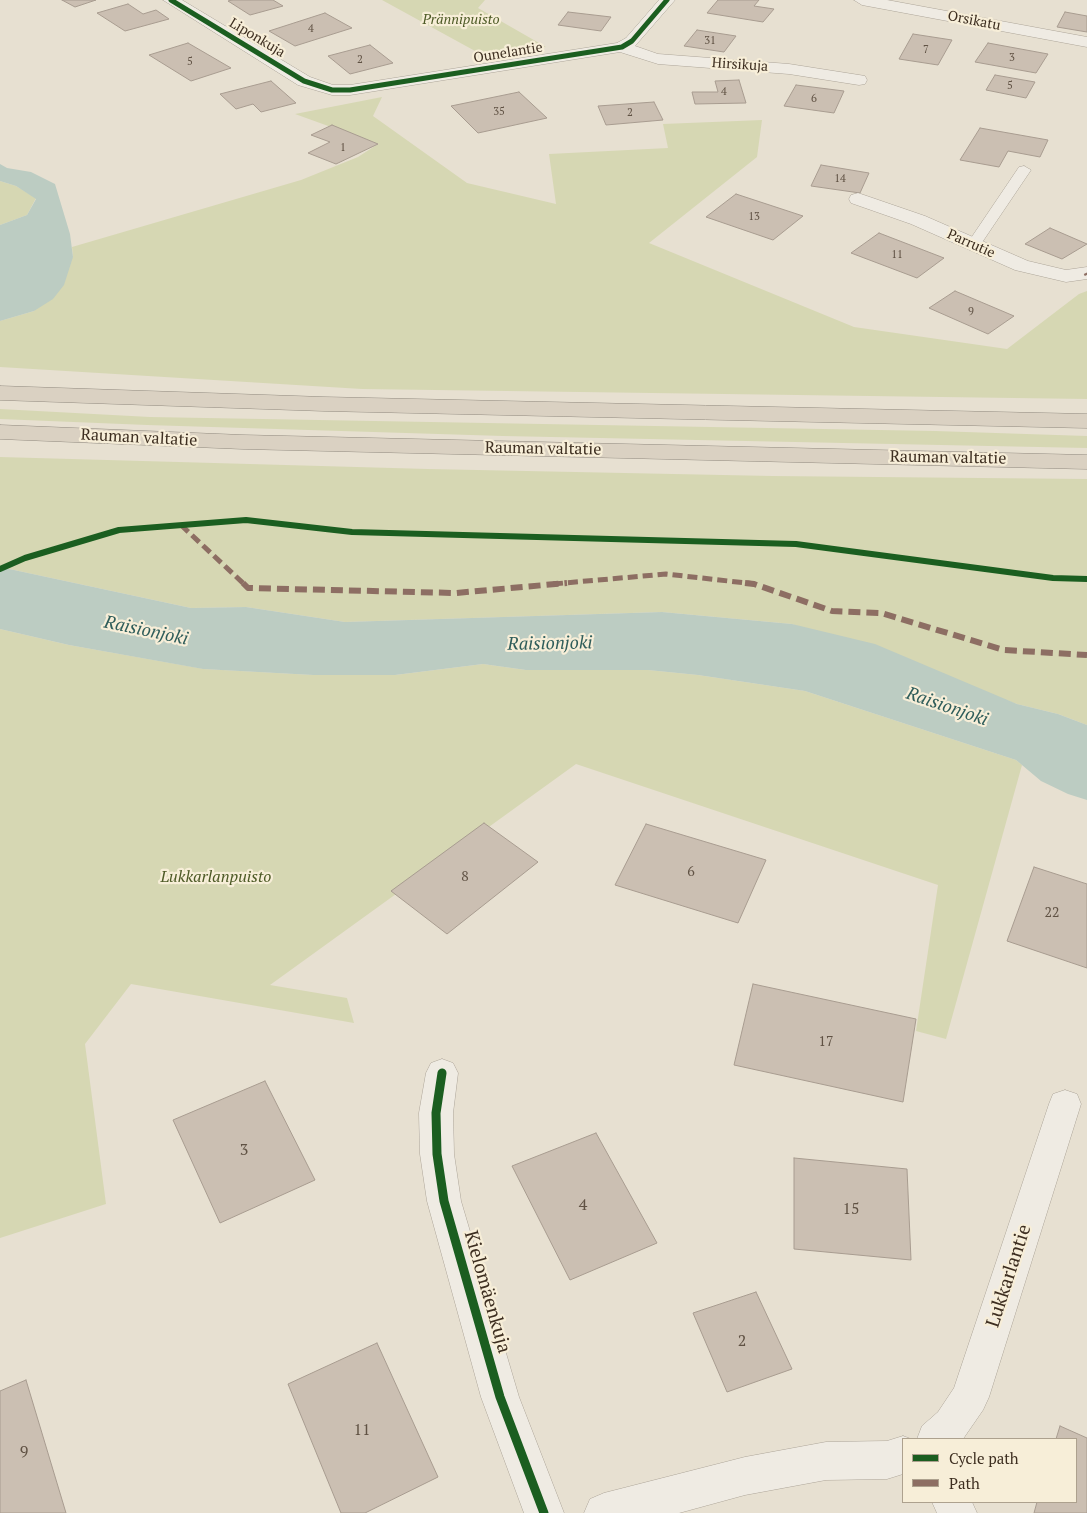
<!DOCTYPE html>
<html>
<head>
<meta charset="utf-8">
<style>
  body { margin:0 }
  #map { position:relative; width:1087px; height:1513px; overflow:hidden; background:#e7e0d1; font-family:"PT Serif",serif }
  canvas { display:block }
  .legend { position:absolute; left:902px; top:1438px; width:175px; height:65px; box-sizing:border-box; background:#f7eed8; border:1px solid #ada18e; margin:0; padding:6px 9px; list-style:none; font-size:15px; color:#3d2e20 }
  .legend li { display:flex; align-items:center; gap:10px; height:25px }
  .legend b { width:25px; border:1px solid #ada18e }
</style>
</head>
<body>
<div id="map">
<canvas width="1087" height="1513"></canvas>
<ul class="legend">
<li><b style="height:6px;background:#1b5e20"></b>Cycle path</li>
<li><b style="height:6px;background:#8d6e63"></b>Path</li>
</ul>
</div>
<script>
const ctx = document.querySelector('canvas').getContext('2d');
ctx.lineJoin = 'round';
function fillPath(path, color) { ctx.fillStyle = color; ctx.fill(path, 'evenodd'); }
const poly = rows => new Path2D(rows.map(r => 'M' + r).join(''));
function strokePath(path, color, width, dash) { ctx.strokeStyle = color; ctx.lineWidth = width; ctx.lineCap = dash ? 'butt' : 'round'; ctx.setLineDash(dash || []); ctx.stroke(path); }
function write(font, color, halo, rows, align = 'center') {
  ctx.font = font + ' "PT Serif",serif'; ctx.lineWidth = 4.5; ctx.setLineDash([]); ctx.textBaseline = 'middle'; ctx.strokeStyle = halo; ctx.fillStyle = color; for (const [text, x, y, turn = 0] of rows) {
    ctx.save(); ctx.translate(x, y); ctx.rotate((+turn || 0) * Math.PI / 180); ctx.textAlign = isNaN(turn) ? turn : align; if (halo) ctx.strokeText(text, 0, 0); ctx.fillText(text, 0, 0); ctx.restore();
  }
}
fillPath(poly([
  [382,0,485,0,478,8,546,47,486,57],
  [382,97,373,116,467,183,556,204,549,154,668,148,663,124,762,120,757,157,649,243,854,327,1007,349,1079,294,1087,291,1087,399,362,389,0,367,0,321,34,311,73,257,72,247,301,180,358,157,378,144,295,114],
  [0,181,16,186,36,198,27,215,0,225],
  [0,409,150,417,935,431,1087,436,1087,448,503,436,147,425,0,419],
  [0,457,428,469,772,476,1087,479,1087,725,1058,714,1017,704,792,624,662,612,345,622,246,607,191,608,0,567],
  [0,629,69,645,204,669,313,675,395,675,483,664,526,670,648,670,698,675,805,691,1016,760,1022,765,946,1039,916,1031,938,885,576,764,270,985,347,998,354,1023,131,984,85,1044,106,1204,0,1238]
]), '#d6d7b3');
fillPath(poly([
  [0,164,7,168,31,172,55,184,70,234,73,257,64,285,53,299,34,311,0,321,0,225,27,215,36,199,16,186,0,181],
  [0,567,191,608,246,607,345,622,662,612,792,624,875,644,1017,704,1058,714,1087,725,1087,800,1068,794,1041,781,1016,760,805,691,698,675,648,670,526,670,483,664,395,675,313,675,203,669,69,645,0,629]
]), '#bcccc2');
const building = poly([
  [62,0,96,0,75,7,62,0],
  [232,0,273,0,283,6,250,15,228,1,232,0],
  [718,0,759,0,754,6,774,9,763,22,707,13,718,0],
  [128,4,143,14,156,10,169,19,125,31,97,13,128,4],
  [568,12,611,17,601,31,558,25,568,12],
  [1065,12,1087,16,1087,32,1057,27,1065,12],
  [325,13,352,28,295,46,269,31,325,13],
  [697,30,736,36,724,52,684,46,697,30],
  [913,34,952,40,938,65,899,59,913,34],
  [188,43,231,68,191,81,149,55,188,43],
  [988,43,1048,54,1036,73,975,62,988,43],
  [370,45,393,63,350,74,328,56,370,45],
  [995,75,1035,82,1026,98,986,90,995,75],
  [739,80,746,103,695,104,692,92,718,92,715,81,739,80],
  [271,81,296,103,261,112,253,104,236,109,220,94,271,81],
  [796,85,844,91,834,113,784,106,796,85],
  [519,92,547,118,478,133,451,106,519,92],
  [654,102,663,120,606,125,598,106,654,102],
  [332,125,378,144,336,164,308,153,330,142,311,135,332,125],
  [980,128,1048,140,1040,157,1008,151,999,167,960,160,980,128],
  [821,165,869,173,860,193,811,186,821,165],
  [736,194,803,216,773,240,706,217,736,194],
  [1050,228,1087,244,1062,259,1025,244,1050,228],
  [879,233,944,258,917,278,851,253,879,233],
  [955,291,1014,316,988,334,929,308,955,291],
  [484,823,538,862,447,934,391,891,484,823],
  [646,824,766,860,738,923,615,885,646,824],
  [1034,867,1087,884,1087,968,1007,941,1034,867],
  [753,984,916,1019,903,1102,734,1065,753,984],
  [265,1081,315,1180,220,1223,173,1120,265,1081],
  [596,1133,657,1243,570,1280,512,1166,596,1133],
  [794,1158,907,1169,911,1260,794,1249,794,1158],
  [756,1292,792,1369,727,1392,693,1313,756,1292],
  [377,1343,438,1477,365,1513,341,1513,288,1384,377,1343],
  [26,1380,66,1513,0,1513,0,1391,26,1380],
  [1060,1426,1087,1438,1087,1513,1034,1513,1037,1502,1076,1502,1076,1439,1056,1439,1060,1426]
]);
fillPath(building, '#cbbfb2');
strokePath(building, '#a89c90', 1);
const service = poly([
  [1024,166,1031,170,981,244,974,248,969,247,967,244,1019,167,1024,166]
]);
const minor = poly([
  [163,0,182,0,310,77,333,85,350,85,617,43,626,38,659,0,675,0,635,46,658,54,789,64,859,75,865,76,867,80,865,84,859,85,789,74,658,64,620,52,350,95,332,95,298,85,163,0],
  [854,0,887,0,1087,37,1087,47,862,5,854,0],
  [858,193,925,216,1028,261,1066,270,1087,267,1087,279,1066,282,1015,270,911,224,851,203,849,199,851,195,858,193],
  [442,1059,453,1063,458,1073,453,1113,454,1154,461,1201,519,1397,564,1513,524,1513,481,1397,427,1201,420,1154,419,1113,426,1073,431,1063,442,1059],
  [1065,1090,1077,1094,1081,1104,989,1397,983,1410,963,1439,917,1439,922,1426,938,1412,954,1388,1049,1104,1053,1094,1065,1090],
  [903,1436,911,1439,903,1439,903,1474,887,1479,826,1480,745,1495,679,1513,584,1513,590,1499,604,1493,745,1457,826,1442,887,1441,903,1436],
  [932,1502,972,1502,977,1513,937,1513,932,1502]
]);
const motorway = poly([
  [0,386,324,397,1087,414,1087,428,324,411,0,400,0,386],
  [0,425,243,435,1087,455,1087,469,243,449,0,439,0,425]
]);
strokePath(service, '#ada599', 1);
strokePath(minor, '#ada599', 1);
strokePath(motorway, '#928b80', 1);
fillPath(service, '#efebe3');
fillPath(minor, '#efebe3');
fillPath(motorway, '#dad1c2');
strokePath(poly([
  [1086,273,1087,275],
  [181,525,244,584],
  [553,584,666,574,755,584]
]), '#8d6e63', 5, [10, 5]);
strokePath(poly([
  [243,583,248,588,456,593,567,583],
  [745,583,754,584,832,611,881,613,1004,650,1087,655]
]), '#8d6e63', 6, [12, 6]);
strokePath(poly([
  [171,0,304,81,332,90,350,90,622,47,632,41,667,0]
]), '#1b5e20', 5);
strokePath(poly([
  [0,569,25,558,119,530,246,520,352,532,796,544,1053,578,1087,579]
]), '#1b5e20', 6);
strokePath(poly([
  [442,1073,436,1113,437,1154,444,1201,500,1397,544,1513]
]), '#1b5e20', 9);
write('11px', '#605244', null, [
  ["4",311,29],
  ["31",710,41],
  ["7",926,50],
  ["3",1012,58],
  ["2",360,60],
  ["5",190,62],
  ["5",1010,86],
  ["4",724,92],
  ["6",814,99],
  ["35",499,112],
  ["2",630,113],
  ["1",343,148],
  ["14",840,179],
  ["13",754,217],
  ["11",897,255],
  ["9",971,312]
]);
write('italic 14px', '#4d5a26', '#f7eed8', [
  ["Prännipuisto",461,20]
]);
write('14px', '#3d2e20', '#f7eed8', [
  ["Orsikatu",974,21,11],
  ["Liponkuja",257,38,31],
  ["Ounelantie",508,53,-9],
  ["Hirsikuja",740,65,4],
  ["Parrutie",971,244,24]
]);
write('14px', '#605244', null, [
  ["6",691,872],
  ["8",465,877],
  ["22",1052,913],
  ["17",826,1042]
]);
write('16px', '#3d2e20', '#f7eed8', [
  ["Rauman valtatie",139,438,3],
  ["Rauman valtatie",543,449,1],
  ["Rauman valtatie",948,458,1]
]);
write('italic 16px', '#4d5a26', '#f7eed8', [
  ["Lukkarlanpuisto",216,877]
]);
write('16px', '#605244', null, [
  ["3",244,1150],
  ["4",583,1205],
  ["15",851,1209],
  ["2",742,1341],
  ["11",362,1430],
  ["9",24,1452]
]);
write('italic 18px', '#2f5d5a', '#f7eed8', [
  ["Raisionjoki",146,631,12],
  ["Raisionjoki",550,644,-1],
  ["Raisionjoki",947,707,19]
]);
write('19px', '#3d2e20', '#f7eed8', [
  ["Lukkarlantie",1009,1276,-72],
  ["Kielomäenkuja",487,1292,74]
]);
</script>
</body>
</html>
